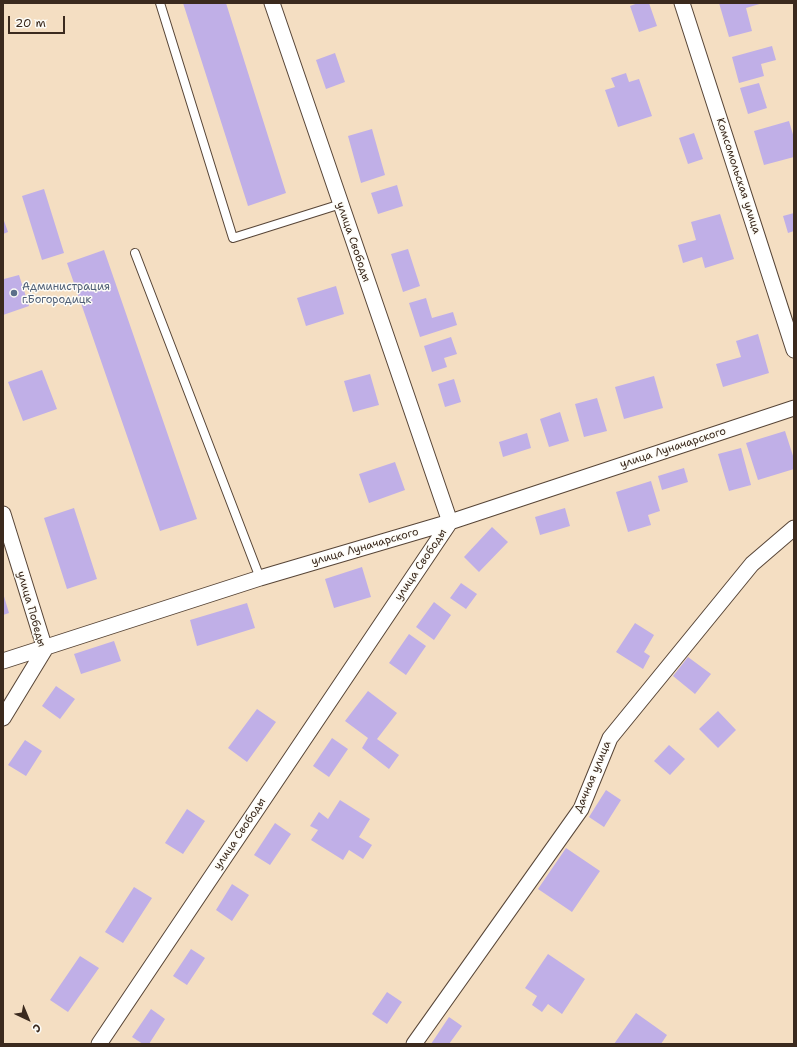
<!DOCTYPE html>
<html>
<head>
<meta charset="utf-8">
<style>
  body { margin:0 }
  #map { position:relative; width:797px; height:1047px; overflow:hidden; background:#f4dec2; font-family:"Shantell Sans",sans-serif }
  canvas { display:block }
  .frame { position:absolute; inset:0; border:4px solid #3b2a1e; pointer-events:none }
  .north { position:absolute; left:8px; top:999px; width:40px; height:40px; -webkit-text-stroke:3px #fdfcf7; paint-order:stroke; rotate:136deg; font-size:11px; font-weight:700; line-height:16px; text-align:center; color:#3b2a1e }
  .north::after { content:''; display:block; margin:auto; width:14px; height:18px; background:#3b2a1e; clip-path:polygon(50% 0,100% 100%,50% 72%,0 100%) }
  .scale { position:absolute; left:8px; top:16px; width:57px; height:18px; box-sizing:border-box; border:2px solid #3b2a1e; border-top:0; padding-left:5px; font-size:12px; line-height:14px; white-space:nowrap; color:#3b2a1e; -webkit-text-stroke:3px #fdfcf7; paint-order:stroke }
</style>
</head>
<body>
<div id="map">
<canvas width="797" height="1047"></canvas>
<div class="frame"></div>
<div class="north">С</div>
<div class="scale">20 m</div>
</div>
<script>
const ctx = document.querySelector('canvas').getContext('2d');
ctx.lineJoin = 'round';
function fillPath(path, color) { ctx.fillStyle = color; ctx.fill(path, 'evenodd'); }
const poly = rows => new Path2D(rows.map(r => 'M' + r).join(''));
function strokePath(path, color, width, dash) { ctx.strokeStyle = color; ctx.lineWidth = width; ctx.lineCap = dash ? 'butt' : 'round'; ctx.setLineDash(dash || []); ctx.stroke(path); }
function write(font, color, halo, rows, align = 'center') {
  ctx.font = font + ' "Shantell Sans",sans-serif'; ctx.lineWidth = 3; ctx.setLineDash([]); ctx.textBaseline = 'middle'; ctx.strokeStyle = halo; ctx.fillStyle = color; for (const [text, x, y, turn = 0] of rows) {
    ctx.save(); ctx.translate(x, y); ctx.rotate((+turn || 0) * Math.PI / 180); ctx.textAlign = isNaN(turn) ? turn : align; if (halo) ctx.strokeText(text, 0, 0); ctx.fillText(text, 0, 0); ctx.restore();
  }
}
fillPath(poly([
  [183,3,226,3,286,193,248,206],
  [638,3,649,3,657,26,639,32,630,6],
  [719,3,763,3,746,8,752,31,729,37],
  [772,46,776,60,761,64,764,76,739,83,732,57],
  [335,53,345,82,326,89,316,60],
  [626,73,629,82,639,79,652,116,618,127,605,90,615,87,611,78],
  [759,83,767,108,748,114,740,88],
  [789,121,794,138,794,157,764,165,754,131],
  [372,129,385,175,361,183,348,136],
  [694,133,703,159,688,164,679,138],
  [397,185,403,206,378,214,371,193],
  [44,189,64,253,42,260,22,196],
  [794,213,794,231,788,233,783,216],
  [720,214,734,259,705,268,702,257,683,263,678,245,696,240,691,222],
  [3,218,8,232,3,234],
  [408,249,420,286,403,292,391,254],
  [104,250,197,519,160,531,67,263],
  [19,275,29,306,3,315,3,277,4,279],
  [336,286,344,314,306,326,297,298],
  [426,298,432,318,453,312,457,325,420,337,409,303],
  [758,334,769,373,723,387,716,364,741,357,736,341],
  [451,337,457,354,444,358,447,367,432,372,424,346],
  [42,370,57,409,23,421,8,382],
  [370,374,379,405,353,412,344,381],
  [654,376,663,408,624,419,615,387],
  [454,379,461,402,445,407,438,384],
  [597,398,607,431,584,437,575,404],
  [560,412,569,441,549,447,540,419],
  [785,431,794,459,794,469,758,480,746,443],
  [527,433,531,448,503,457,499,442],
  [741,448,751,485,729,491,718,454],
  [395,462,405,490,369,503,359,474],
  [684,468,688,482,662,490,658,476],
  [651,481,660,511,648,515,651,525,628,532,616,492],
  [74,508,97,579,67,589,44,518],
  [565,508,570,526,540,535,535,517],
  [492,527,508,542,479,572,464,557],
  [362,567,371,597,334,608,325,579],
  [461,583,477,594,466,609,450,598],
  [3,593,9,613,3,615],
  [434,602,451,615,434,640,416,627],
  [247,603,255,628,197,646,190,620],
  [635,623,654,635,644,652,650,656,643,669,616,652],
  [409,634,426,646,406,675,389,663],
  [114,641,121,661,81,674,74,654],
  [688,657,711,674,695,694,673,676],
  [56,686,75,699,60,719,42,706],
  [368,691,397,713,377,739,399,755,389,769,362,748,368,738,345,721],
  [257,709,276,722,247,762,228,748],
  [718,711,736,730,718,748,699,729],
  [332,738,348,749,329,777,313,766],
  [25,740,42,751,26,776,8,765],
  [669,745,685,759,670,775,654,761],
  [606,790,621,800,604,827,589,817],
  [340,800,370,819,359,837,372,845,363,859,349,850,343,860,311,840,318,830,310,826,319,812,328,819],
  [187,809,205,821,183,854,165,843],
  [275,823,291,834,270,865,254,855],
  [566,848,600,871,572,912,538,889],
  [232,884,249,895,232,921,216,910],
  [134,887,152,898,123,943,105,932],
  [191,949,205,958,187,985,173,976],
  [548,954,585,979,562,1014,548,1004,542,1012,532,1005,537,996,525,988],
  [80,956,99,968,68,1012,50,1000],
  [387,992,402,1002,387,1024,372,1014],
  [151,1009,165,1019,149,1044,143,1044,132,1037],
  [636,1013,667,1035,661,1044,614,1044],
  [449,1017,462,1026,449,1044,431,1044]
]), '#c0afe7');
const lane = poly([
  [160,3,233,238,341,204],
  [135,253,260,578]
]);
const street = poly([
  [682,3,794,350],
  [3,514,45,649,3,718],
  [3,661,260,578,450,522,794,408],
  [99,1044,450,522,272,3],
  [414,1044,581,809,610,738,752,564,794,528]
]);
strokePath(lane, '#574537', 10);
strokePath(street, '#574537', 17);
strokePath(lane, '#fff', 8);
strokePath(street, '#fff', 15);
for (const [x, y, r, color] of [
  [14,293,4,"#5c6f8a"]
]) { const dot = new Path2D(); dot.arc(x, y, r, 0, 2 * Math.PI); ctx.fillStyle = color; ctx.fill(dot); strokePath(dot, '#fdfcf7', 1.5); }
write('11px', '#3b2a1e', '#fdfcf7', [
  ["Комсомольская улица",738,176,72],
  ["улица Свободы",353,242,71],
  ["улица Луначарского",673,448,-18],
  ["улица Луначарского",365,547,-16],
  ["улица Свободы",421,565,-56],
  ["улица Победы",31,609,74],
  ["Дачная улица",593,777,-67],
  ["улица Свободы",240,834,-56]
]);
write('11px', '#4e5e75', '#fdfcf7', [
  ["Администрация",22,287],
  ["г.Богородицк",22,300]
], 'left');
</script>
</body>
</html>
